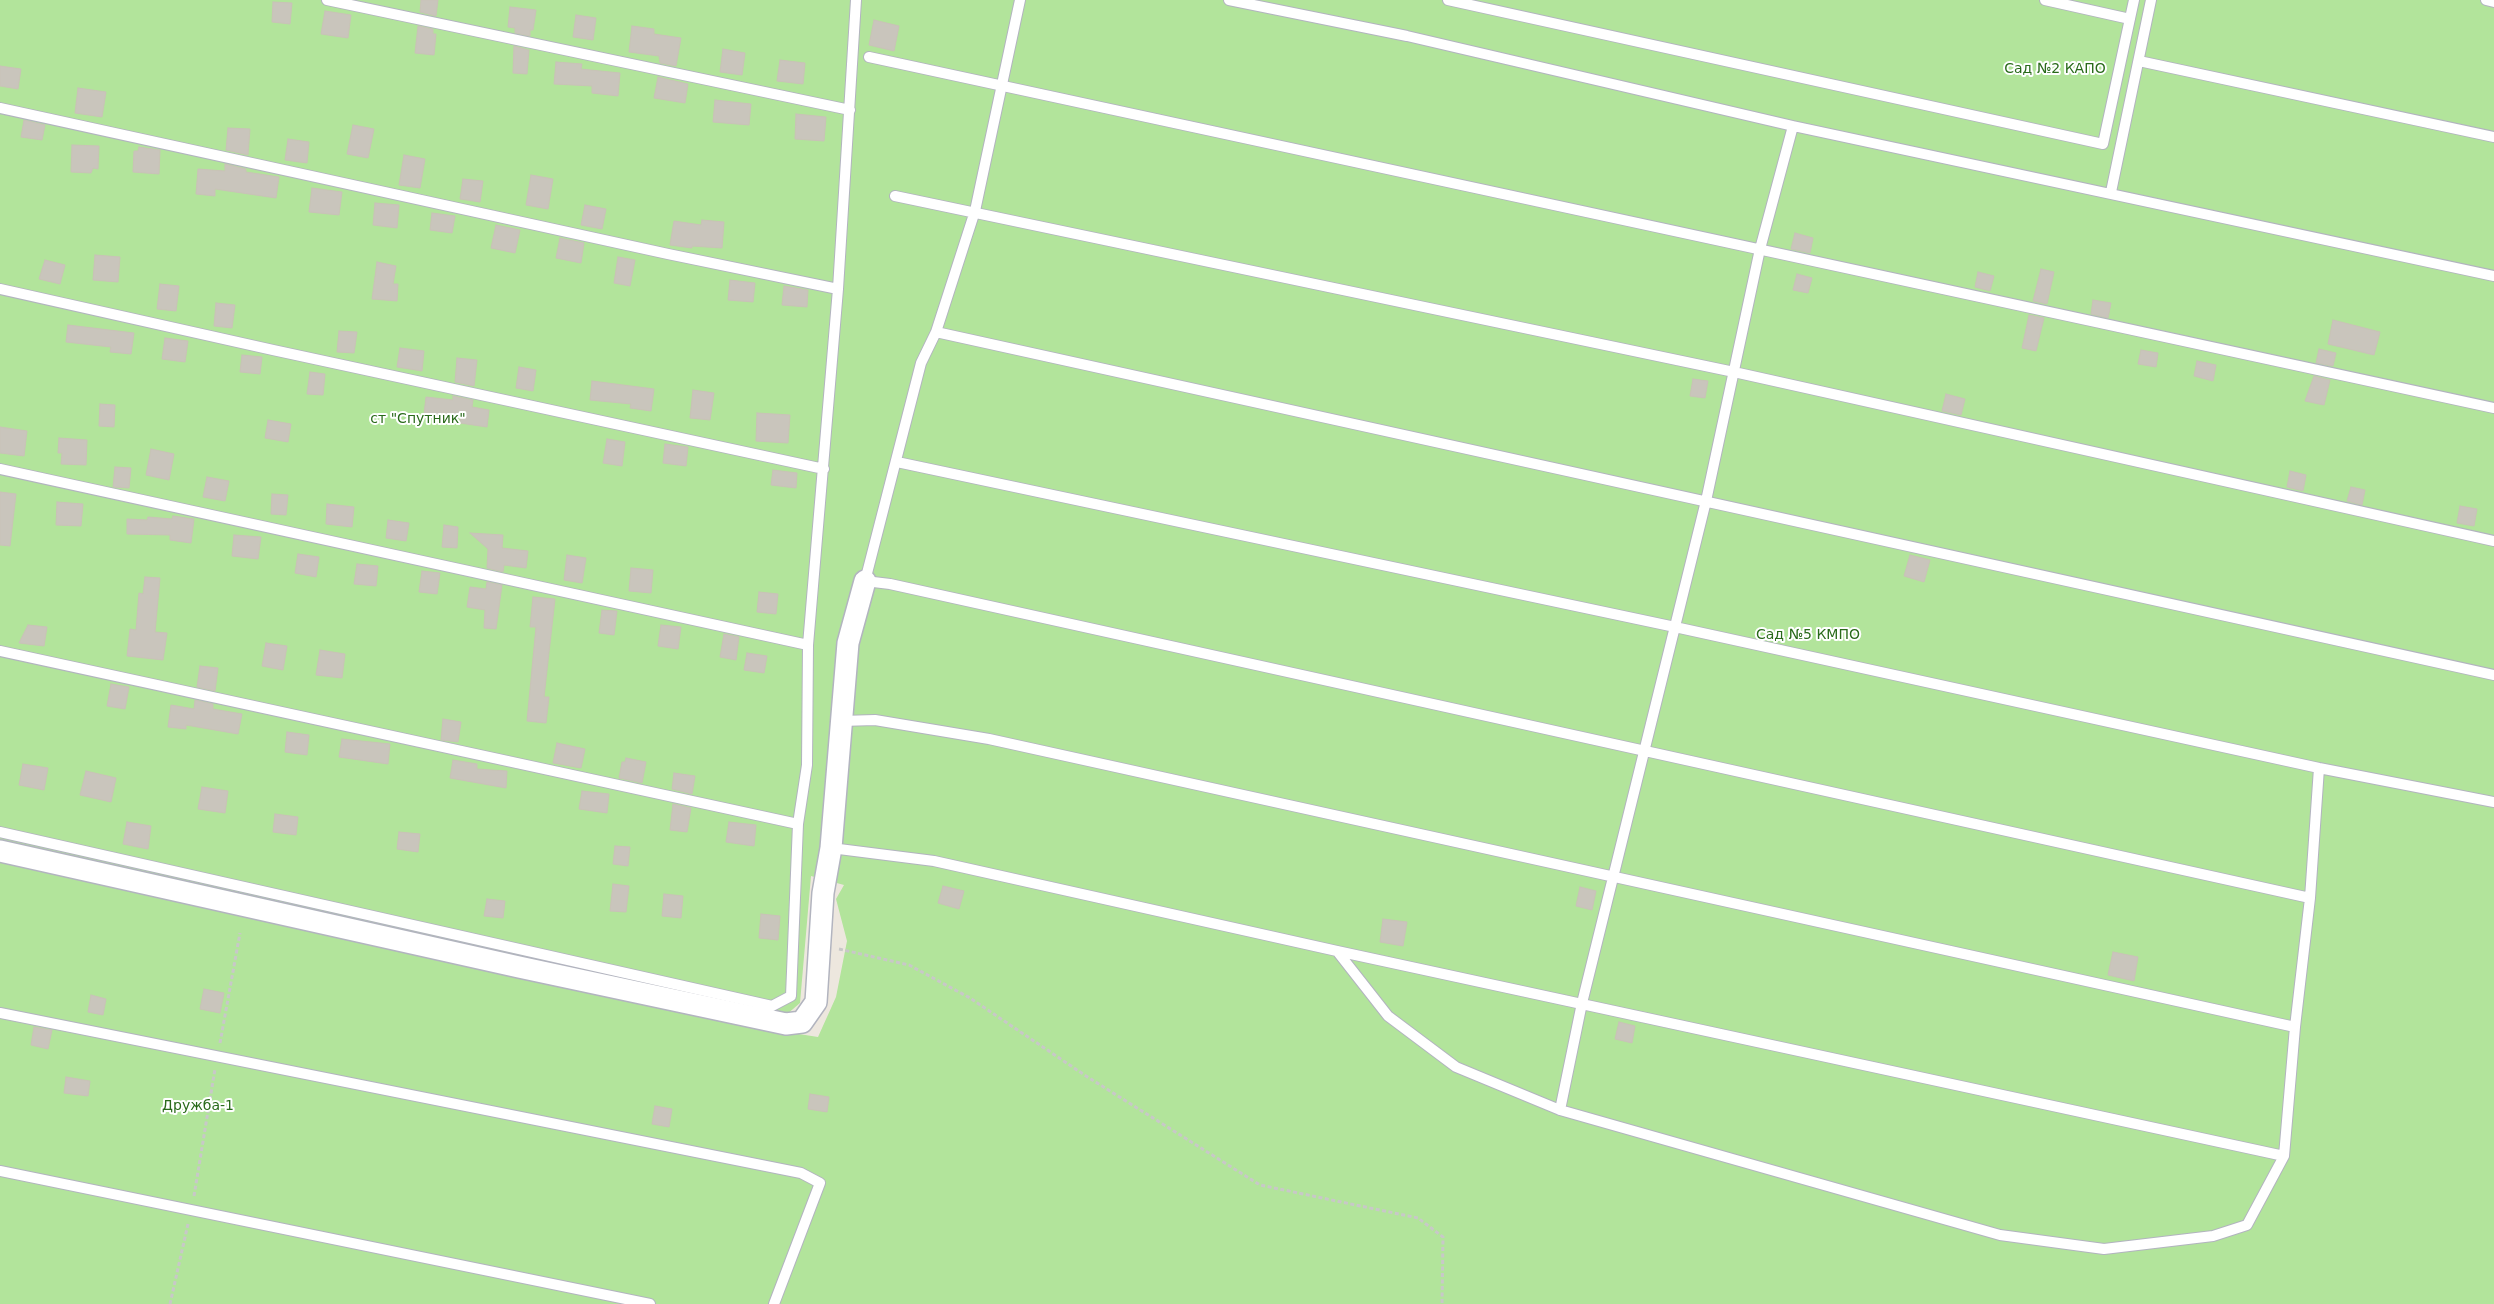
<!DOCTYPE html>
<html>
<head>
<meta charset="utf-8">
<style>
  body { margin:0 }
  canvas { display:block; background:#ede7de }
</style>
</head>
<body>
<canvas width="2494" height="1304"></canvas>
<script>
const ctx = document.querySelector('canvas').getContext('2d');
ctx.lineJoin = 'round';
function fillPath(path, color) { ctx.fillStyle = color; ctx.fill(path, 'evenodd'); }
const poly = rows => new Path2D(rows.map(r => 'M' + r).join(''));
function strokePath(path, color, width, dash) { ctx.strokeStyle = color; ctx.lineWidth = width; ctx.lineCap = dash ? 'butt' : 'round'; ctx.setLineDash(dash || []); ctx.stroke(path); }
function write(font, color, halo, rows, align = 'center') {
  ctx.font = font + ' "DejaVu Sans",sans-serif'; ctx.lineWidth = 4; ctx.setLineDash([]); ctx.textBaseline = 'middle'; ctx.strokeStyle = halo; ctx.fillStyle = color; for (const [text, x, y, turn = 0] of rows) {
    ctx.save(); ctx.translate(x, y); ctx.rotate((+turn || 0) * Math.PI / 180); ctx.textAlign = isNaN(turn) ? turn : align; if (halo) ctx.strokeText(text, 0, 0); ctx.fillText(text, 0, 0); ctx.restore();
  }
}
fillPath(poly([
  [0,0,2494,0,2494,1304,0,1304,0,859,786,1032,818,1037,836,997,847,941,836,899,844,885,811,876,800,1003,786,1015,0,842]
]), '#b2e49b');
const building = poly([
  [421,0,438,0,436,16,420,12,421,0],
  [273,2,292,3,290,24,272,22,273,2],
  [510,7,536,10,533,30,530,30,530,36,515,33,515,28,508,27,510,7],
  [325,11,351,15,348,38,321,34,325,11],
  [576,15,596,18,593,40,573,37,576,15],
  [874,20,899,26,894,51,869,45,874,20],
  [418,26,433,29,433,34,436,34,434,55,415,53,418,26],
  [632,26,654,29,654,34,681,38,676,66,660,63,659,56,629,52,632,26],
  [514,46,529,50,527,74,513,73,514,46],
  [723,49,745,53,742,75,720,72,723,49],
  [780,60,805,63,803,84,777,81,780,60],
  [556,62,582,64,581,69,620,73,618,96,592,93,592,86,554,84,556,62],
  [0,66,21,69,18,89,0,86,0,66],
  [658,77,688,84,685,103,654,98,658,77],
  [78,88,106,92,102,117,75,113,78,88],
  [715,100,751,104,749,125,713,122,715,100],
  [796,114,826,117,824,141,795,139,796,114],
  [24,120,45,125,42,140,21,137,24,120],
  [353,125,374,129,368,158,347,154,353,125],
  [228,128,250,129,248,155,226,150,228,128],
  [288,139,309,142,307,163,285,160,288,139],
  [72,145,99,146,98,169,93,168,91,173,71,172,72,145],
  [139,147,160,150,159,174,133,172,134,151,138,151,139,147],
  [404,155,425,159,420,188,399,185,404,155],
  [225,164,246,169,246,172,279,177,276,198,215,189,215,196,196,194,198,169,225,171,225,164],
  [531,175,553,179,548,209,526,205,531,175],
  [463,179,483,181,480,202,460,199,463,179],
  [312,188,342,192,339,215,309,212,312,188],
  [375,203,399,205,397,228,373,225,375,203],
  [585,205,606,209,602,229,581,225,585,205],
  [432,213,455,216,452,233,430,230,432,213],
  [702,220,724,222,722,248,692,246,692,248,670,245,674,221,701,225,702,220],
  [496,225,520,230,515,253,491,248,496,225],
  [1795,233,1813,238,1810,253,1791,249,1795,233],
  [560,238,584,243,581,263,556,258,560,238],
  [95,255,120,257,118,282,93,280,95,255],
  [618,257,635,260,630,286,614,283,618,257],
  [45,260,65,265,60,284,39,279,45,260],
  [377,262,396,266,393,284,398,284,397,301,372,299,377,262],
  [2041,269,2054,272,2047,304,2033,301,2041,269],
  [1978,272,1994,276,1990,291,1975,287,1978,272],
  [1797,274,1812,278,1808,293,1793,290,1797,274],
  [730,280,755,283,753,302,728,300,730,280],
  [160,284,179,286,176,311,157,309,160,284],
  [784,286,808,290,807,307,782,305,784,286],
  [2093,300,2111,303,2108,318,2091,314,2093,300],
  [216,303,235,305,232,328,214,326,216,303],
  [2029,315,2044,318,2036,351,2022,348,2029,315],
  [2333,320,2380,332,2374,355,2328,344,2333,320],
  [68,325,134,333,131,354,110,352,111,347,66,342,68,325],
  [339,331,357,332,354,353,337,352,339,331],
  [165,338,188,341,185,362,162,359,165,338],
  [400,348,424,351,422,371,397,367,400,348],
  [2319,349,2336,353,2333,366,2316,363,2319,349],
  [2141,350,2158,353,2156,367,2138,364,2141,350],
  [242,355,262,357,260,374,240,372,242,355],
  [457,358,477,360,474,386,455,382,457,358],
  [2197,361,2216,365,2213,381,2194,376,2197,361],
  [519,367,536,370,533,391,516,388,519,367],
  [310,372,325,374,323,395,307,394,310,372],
  [2314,376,2330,380,2324,405,2305,401,2314,376],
  [1693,379,1708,381,1705,398,1690,396,1693,379],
  [592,381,654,389,651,411,630,408,631,404,590,400,592,381],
  [693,390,714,393,710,420,690,418,693,390],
  [1946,394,1965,399,1961,415,1942,411,1946,394],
  [453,396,473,400,472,407,489,410,487,427,460,423,461,418,424,414,426,397,453,400,453,396],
  [100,404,115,405,114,427,99,426,100,404],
  [757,413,790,415,788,443,756,441,757,413],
  [268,420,291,424,288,442,265,438,268,420],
  [0,427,27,431,24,456,0,453,0,427],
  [59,438,87,440,86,465,61,464,62,453,58,453,59,438],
  [607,439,625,442,622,466,603,463,607,439],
  [665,444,688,447,686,466,663,463,665,444],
  [151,449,174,454,169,480,146,475,151,449],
  [115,467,131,468,129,488,113,487,115,467],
  [773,470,797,473,796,488,771,485,773,470],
  [2290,471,2306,475,2303,491,2287,487,2290,471],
  [207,477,229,481,225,501,203,497,207,477],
  [2351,487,2365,490,2362,505,2347,501,2351,487],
  [0,492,16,494,10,546,0,545,0,492],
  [272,494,288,495,286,515,271,514,272,494],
  [57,502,83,504,81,526,56,525,57,502],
  [327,504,354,507,352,527,326,524,327,504],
  [2460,506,2477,509,2474,526,2457,523,2460,506],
  [173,516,194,519,191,543,170,540,170,535,127,534,127,519,147,520,148,517,172,519,173,516],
  [388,520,409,523,406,541,386,538,388,520],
  [444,525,458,527,457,548,442,547,444,525],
  [470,533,503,535,502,548,528,551,526,568,504,565,503,572,487,568,488,549,470,533],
  [234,535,261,537,258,559,232,556,234,535],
  [298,554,319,557,316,577,295,573,298,554],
  [567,555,586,558,582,583,564,580,567,555],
  [1910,555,1930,560,1924,582,1904,576,1910,555],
  [357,564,378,566,376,586,354,584,357,564],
  [631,568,653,570,651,593,629,591,631,568],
  [422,571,440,573,437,594,419,592,422,571],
  [145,577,160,578,155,632,167,633,163,660,127,656,130,629,136,630,139,593,143,594,145,577],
  [487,582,502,585,496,629,484,628,485,610,467,607,470,587,486,589,487,582],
  [759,592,778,594,776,614,757,612,759,592],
  [533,597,555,599,544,697,549,697,546,723,527,721,536,627,530,627,533,597],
  [602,610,617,611,614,635,599,633,602,610],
  [28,625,47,627,44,646,19,643,28,625],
  [661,625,681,627,678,649,658,646,661,625],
  [724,634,739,637,736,660,720,657,724,634],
  [266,643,287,646,283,670,262,666,266,643],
  [320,650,345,654,342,678,316,675,320,650],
  [747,653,767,656,764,673,744,670,747,653],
  [200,666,218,668,215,691,197,687,200,666],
  [111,684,129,687,125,709,107,706,111,684],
  [195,700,213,704,213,709,242,714,238,734,186,725,186,729,168,727,171,705,194,709,195,700],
  [443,719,461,722,458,742,441,740,443,719],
  [287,732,309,735,307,755,285,752,287,732],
  [342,739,390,744,388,764,339,757,342,739],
  [557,743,585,749,581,768,553,763,557,743],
  [626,758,646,762,642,783,619,778,622,762,625,762,626,758],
  [453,760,477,764,477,769,507,771,506,788,450,778,453,760],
  [23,764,48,768,44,790,19,785,23,764],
  [86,771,116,778,111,802,80,795,86,771],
  [674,773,695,776,692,794,672,789,674,773],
  [202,787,228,791,225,813,198,809,202,787],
  [582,791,609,794,607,813,579,809,582,791],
  [673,804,691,808,687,832,670,830,673,804],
  [275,814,298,817,296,835,273,832,275,814],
  [127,822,151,826,148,849,123,844,127,822],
  [729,822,756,825,754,846,726,842,729,822],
  [399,832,420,834,418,852,397,849,399,832],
  [615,846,630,847,628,866,613,864,615,846],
  [613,884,629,886,626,912,610,911,613,884],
  [943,886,964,891,959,909,938,903,943,886],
  [1580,887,1596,891,1592,910,1576,906,1580,887],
  [664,894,683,896,681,918,662,916,664,894],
  [487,899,505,901,503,918,484,916,487,899],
  [761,914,780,916,778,940,759,938,761,914],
  [1383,919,1407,922,1403,946,1380,942,1383,919],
  [2113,952,2138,957,2134,981,2108,975,2113,952],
  [204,989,224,993,220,1013,200,1009,204,989],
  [91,995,106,999,103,1015,88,1012,91,995],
  [1619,1022,1635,1026,1632,1043,1615,1039,1619,1022],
  [34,1027,52,1030,48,1049,31,1045,34,1027],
  [66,1077,90,1081,88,1096,64,1093,66,1077],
  [810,1094,829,1097,827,1112,808,1109,810,1094],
  [655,1106,672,1109,669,1127,652,1124,655,1106]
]);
fillPath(building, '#c9c5bc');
strokePath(building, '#c9c3b7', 1);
const lane = poly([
  [327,0,850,110],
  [1020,0,975,211,936,332,921,363,865,581,890,584,2310,898],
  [1229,0,1407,36,1793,126,2494,276],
  [1448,0,2103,144,2134,0],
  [2045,0,2130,19],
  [2486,0,2494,2],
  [869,57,2494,408],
  [2139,61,2494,137],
  [0,108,668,254,838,289],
  [2111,192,2151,0],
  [895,196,1734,372,2494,541],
  [0,289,273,350,824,469],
  [936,332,2494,675],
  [897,462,1675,627,2319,768,2494,802],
  [0,469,808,645],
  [0,651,798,824],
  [841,721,875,720,989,739,2295,1027],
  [0,832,772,1006,791,996,798,824,807,765,808,645,838,289,856,0],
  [831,848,934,861,1337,951,2284,1156],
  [1337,951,1388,1016,1456,1067,1560,1110,2000,1235,2104,1249,2213,1236,2247,1225,2284,1156,2295,1027,2310,898,2319,768],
  [0,1013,801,1173,820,1183,774,1304],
  [1560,1110,1582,1003,1706,501,1760,249,1793,126],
  [0,1171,650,1304]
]);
const street = poly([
  [0,851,519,967,786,1024,802,1022,816,1002,823,893,831,848,848,643,865,581]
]);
strokePath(lane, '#b2b4bf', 12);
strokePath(street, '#b2b4bf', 24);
strokePath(poly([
  [839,949,909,965,970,998,1086,1076,1260,1185,1418,1218,1443,1237,1442,1304],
  [220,1043,240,933],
  [194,1196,215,1069],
  [170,1304,188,1224]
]), '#c8c8c8', 3, [4, 2.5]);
strokePath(lane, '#fff', 10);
strokePath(street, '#fff', 21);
write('14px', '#296a1a', '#fff', [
  ["Сад №2 КАПО",2055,69],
  ["ст \"Спутник\"",418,419],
  ["Сад №5 КМПО",1808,635],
  ["Дружба-1",198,1106]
]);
</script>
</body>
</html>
